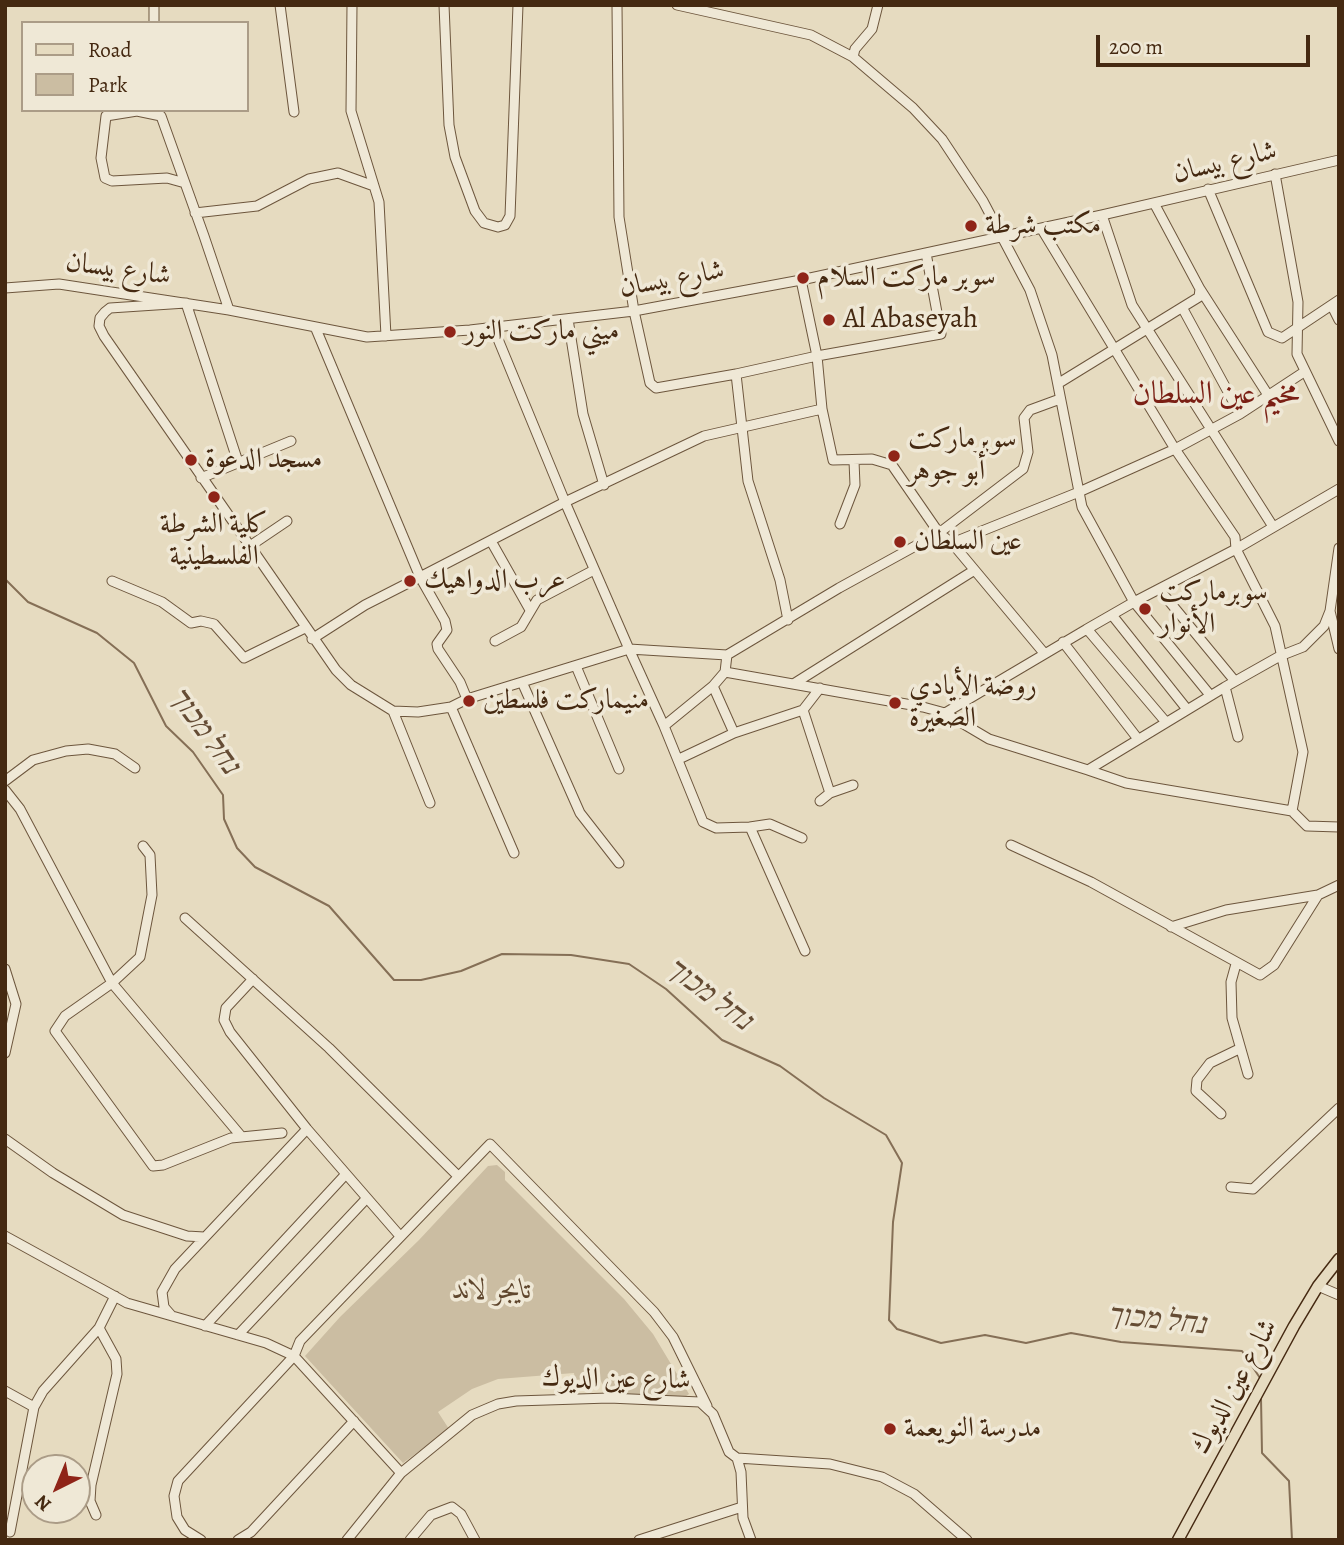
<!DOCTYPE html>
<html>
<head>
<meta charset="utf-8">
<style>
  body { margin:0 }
  #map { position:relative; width:1344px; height:1545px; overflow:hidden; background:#e6dbc0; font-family:Alegreya,serif }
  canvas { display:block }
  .frame { position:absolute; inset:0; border:7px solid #452911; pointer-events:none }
  .legend { position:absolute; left:21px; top:21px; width:228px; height:91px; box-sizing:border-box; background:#efe8d6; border:2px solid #ab9c87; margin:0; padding:9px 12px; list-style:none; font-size:21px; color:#452911 }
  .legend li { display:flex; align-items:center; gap:14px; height:35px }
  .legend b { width:35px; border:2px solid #ab9c87 }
  .north { position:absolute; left:21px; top:1454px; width:70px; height:70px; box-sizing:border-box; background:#efe8d6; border:2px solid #ab9c87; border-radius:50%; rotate:223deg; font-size:19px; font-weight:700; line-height:28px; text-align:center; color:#452911 }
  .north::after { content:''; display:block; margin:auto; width:24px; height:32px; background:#8f2418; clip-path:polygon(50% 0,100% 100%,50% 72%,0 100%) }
  .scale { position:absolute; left:1096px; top:35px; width:214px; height:32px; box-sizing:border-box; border:4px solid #452911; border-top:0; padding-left:9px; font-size:21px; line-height:24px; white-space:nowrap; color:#452911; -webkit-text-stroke:5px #efe8d6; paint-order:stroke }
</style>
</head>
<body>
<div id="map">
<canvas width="1344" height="1545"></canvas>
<div class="frame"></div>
<ul class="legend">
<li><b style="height:9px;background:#e6dbc0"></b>Road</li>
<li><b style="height:19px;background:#cbbda2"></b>Park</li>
</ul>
<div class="north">N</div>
<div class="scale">200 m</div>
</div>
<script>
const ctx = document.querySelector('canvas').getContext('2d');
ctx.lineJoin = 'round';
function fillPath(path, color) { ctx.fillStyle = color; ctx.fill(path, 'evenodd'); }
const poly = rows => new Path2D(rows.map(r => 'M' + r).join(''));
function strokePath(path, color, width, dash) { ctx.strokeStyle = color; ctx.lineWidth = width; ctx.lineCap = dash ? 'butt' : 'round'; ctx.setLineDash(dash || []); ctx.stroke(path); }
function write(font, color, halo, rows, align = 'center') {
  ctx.font = font + ' Alegreya,Amiri,"Frank Ruhl Libre",serif'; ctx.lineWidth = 7; ctx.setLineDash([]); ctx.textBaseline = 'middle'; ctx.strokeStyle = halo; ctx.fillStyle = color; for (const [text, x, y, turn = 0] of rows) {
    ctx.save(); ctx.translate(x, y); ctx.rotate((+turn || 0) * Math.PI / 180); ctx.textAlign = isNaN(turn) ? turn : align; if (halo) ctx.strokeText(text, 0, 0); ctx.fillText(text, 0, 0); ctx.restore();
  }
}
fillPath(poly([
  [497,1165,505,1172,505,1180,624,1299,653,1334,689,1394,685,1397,608,1396,599,1377,575,1380,574,1373,498,1379,472,1389,438,1412,449,1429,403,1463,305,1356,340,1317,419,1240,488,1166]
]), '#cbbda2');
strokePath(poly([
  [5,579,28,602,97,633,134,663,166,726,193,752,223,795,224,819,237,848,255,867,329,906,394,980,421,980,461,971,502,954,571,955,629,964,666,989,722,1040,780,1066,824,1098,886,1135,902,1163,893,1222,889,1320,897,1329,941,1343,985,1335,1026,1343,1071,1333,1121,1342,1242,1351,1260,1378],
  [1261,1398,1262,1453,1289,1481,1292,1540]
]), '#856f56', 2);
const minor = poly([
  [154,5,154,23],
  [280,5,294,112],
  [352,5,351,111,379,202,386,336],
  [444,5,449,125,455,157,475,211,484,223,498,227,505,225,510,216,518,5],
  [617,5,619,217,634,311,650,383,656,388,736,374],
  [677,5,811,35,853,57,855,49,872,29,878,5],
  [853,57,913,108,942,139,983,201,1030,290,1052,355,1082,507,1134,602,1236,549,1339,489],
  [1275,174,1298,302,1297,354,1339,441],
  [185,183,167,178,112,181,105,178,101,158,106,116,137,111,161,116,204,236,229,310],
  [1208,189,1268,332,1282,338,1339,300],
  [195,213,257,206,309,179,338,173,374,186],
  [1102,215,1132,305,1272,525],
  [1041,228,1175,449,1235,537,1236,549,1275,626,1303,752,1292,811],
  [801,280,817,356,822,409],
  [5,288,59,284,229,310,367,337,470,330,634,311,801,280,1102,215,1339,160],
  [1200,289,1268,395],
  [1332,306,1339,320],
  [1183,309,1240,414],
  [568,319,583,414,604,485],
  [1059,383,1199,297,1200,289,1154,203],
  [238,462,186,303,110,308,105,312,100,318,99,326,104,336,250,546],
  [201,478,291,441],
  [287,521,250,546,336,670,351,685,393,711,418,712,451,707,467,699,629,649,565,502,704,436,822,409,833,460,872,459,892,465,939,533,839,588,727,655,725,672,923,707,945,713,989,739,1088,770,1225,687],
  [840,524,855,485,854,461],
  [491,541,530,610],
  [952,543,1079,492,1175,449,1240,414,1304,372],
  [1339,548,1330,611,1339,649],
  [112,581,162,602,191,623,201,621,214,624,244,658,305,628],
  [1159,589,1234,680],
  [1112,615,1186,708],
  [788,620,780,580,748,481,736,374,817,356,941,334,926,253],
  [312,639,365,605,420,577,316,329],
  [495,641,521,627,537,600,594,570],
  [1063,642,1138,739],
  [1044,653,952,543,939,533,1023,469,1028,452,1024,418,1030,410,1060,399],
  [576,666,619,769],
  [725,672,713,686,664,726,703,822,716,828,750,827,805,951],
  [522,682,580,813,619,863],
  [795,683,973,571],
  [467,699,460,682,438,649,437,644,447,630,445,621,420,577,565,502,493,327],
  [451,707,514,853],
  [803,710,830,793],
  [393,711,430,803],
  [945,713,1087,629],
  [1165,721,1087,629,1134,602,1210,695],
  [664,726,629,649,727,655],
  [734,733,803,710,820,688],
  [1238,737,1225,687,1280,656,1303,647,1324,626,1330,611],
  [679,759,734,733,713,686],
  [1088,770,1126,783,1292,811,1307,826,1339,827],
  [5,781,33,760,66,751,88,749,115,754,135,768],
  [5,790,20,809,112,983,241,1136],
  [820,801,830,793,853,785],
  [750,827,770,824,802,838],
  [1011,845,1091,882,1260,975,1274,965,1318,895,1339,885],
  [143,846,150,855,152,895,140,957,112,983,65,1016,55,1031,153,1166,163,1165,231,1138,282,1133],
  [185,918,329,1048,458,1176],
  [1171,927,1226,910,1318,895],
  [1236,964,1231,982,1232,1018,1248,1074],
  [5,969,16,1004,5,1053],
  [253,979,226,1008,224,1020,230,1032,307,1129,400,1236],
  [1221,1114,1196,1091,1197,1080,1210,1063,1239,1049],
  [5,1139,53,1173,123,1215,187,1236,204,1237],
  [1231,1187,1253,1189,1339,1108],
  [5,1236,127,1303,266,1343,294,1356,178,1481,174,1496,177,1517,185,1530,201,1540],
  [1318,1286,1339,1295],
  [171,1315,164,1307,162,1292,175,1269,307,1129],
  [205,1326,346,1174],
  [238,1335,367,1198],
  [5,1391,34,1407],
  [737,1458,741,1472,743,1518,751,1540],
  [401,1473,294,1356,300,1341,490,1144,654,1312,673,1337,707,1406],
  [96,1515,90,1501,91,1485,117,1374,116,1359,99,1328],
  [10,1532,34,1407,43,1391,99,1328,115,1296],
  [238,1540,251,1532,354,1421],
  [347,1540,401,1473,472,1415,498,1404,516,1401,609,1398,700,1402,713,1414,729,1452,737,1458,830,1464,882,1477,914,1494,967,1540],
  [410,1540,431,1515,452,1507,461,1514,475,1540],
  [639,1540,742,1507]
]);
const major = poly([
  [1178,1540,1294,1326,1318,1286,1339,1259]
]);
strokePath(minor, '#6d563d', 11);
strokePath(major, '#452911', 13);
strokePath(minor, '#efe8d6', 9);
strokePath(major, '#e6dbc0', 10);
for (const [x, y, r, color] of [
  [971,226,7,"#8f2418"],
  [803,278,7,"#8f2418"],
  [829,320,7,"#8f2418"],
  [450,332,7,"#8f2418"],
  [894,456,7,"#8f2418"],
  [191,460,7,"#8f2418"],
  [214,497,7,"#8f2418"],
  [900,542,7,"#8f2418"],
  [410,581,7,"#8f2418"],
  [1145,609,7,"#8f2418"],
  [469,701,7,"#8f2418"],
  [895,703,7,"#8f2418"],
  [890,1429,7,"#8f2418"]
]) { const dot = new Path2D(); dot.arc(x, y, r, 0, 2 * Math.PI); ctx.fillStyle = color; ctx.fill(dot); strokePath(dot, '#efe8d6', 2.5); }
write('28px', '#452911', '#efe8d6', [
  ["شارع بيسان",1225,163,-13],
  ["شارع بيسان",118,270,8],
  ["شارع بيسان",672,280,-10],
  ["شارع عين الديوك",616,1380,1],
  ["شارع عين الديوك",1235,1387,-61]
]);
write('28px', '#452911', '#efe8d6', [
  ["مكتب شرطة",985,226],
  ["سوبر ماركت السلام",817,278],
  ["Al Abaseyah",843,320],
  ["ميني ماركت النور",464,332],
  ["سوبرماركت",908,440],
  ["أبو جوهر",908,472],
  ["مسجد الدعوة",205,460],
  ["كلية الشرطة",214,525,"center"],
  ["الفلسطينية",214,557,"center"],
  ["عين السلطان",914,542],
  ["عرب الدواهيك",424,581],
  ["سوبرماركت",1159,593],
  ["الأنوار",1159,625],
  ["روضة الأيادي",909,687],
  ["الصغيرة",909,719],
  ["منيماركت فلسطين",483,701],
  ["مدرسة النويعمة",904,1429]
], 'left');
write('italic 28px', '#60472e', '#efe8d6', [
  ["تايجر لاند",492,1291]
]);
write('italic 30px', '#654c34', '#efe8d6', [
  ["נחל מכוך",203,731,54],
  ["נחל מכוך",708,995,37],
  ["נחל מכוך",1156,1321,6]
]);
write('32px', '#7a1f14', '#efe8d6', [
  ["مخيم عين السلطان",1216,395]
]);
</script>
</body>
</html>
